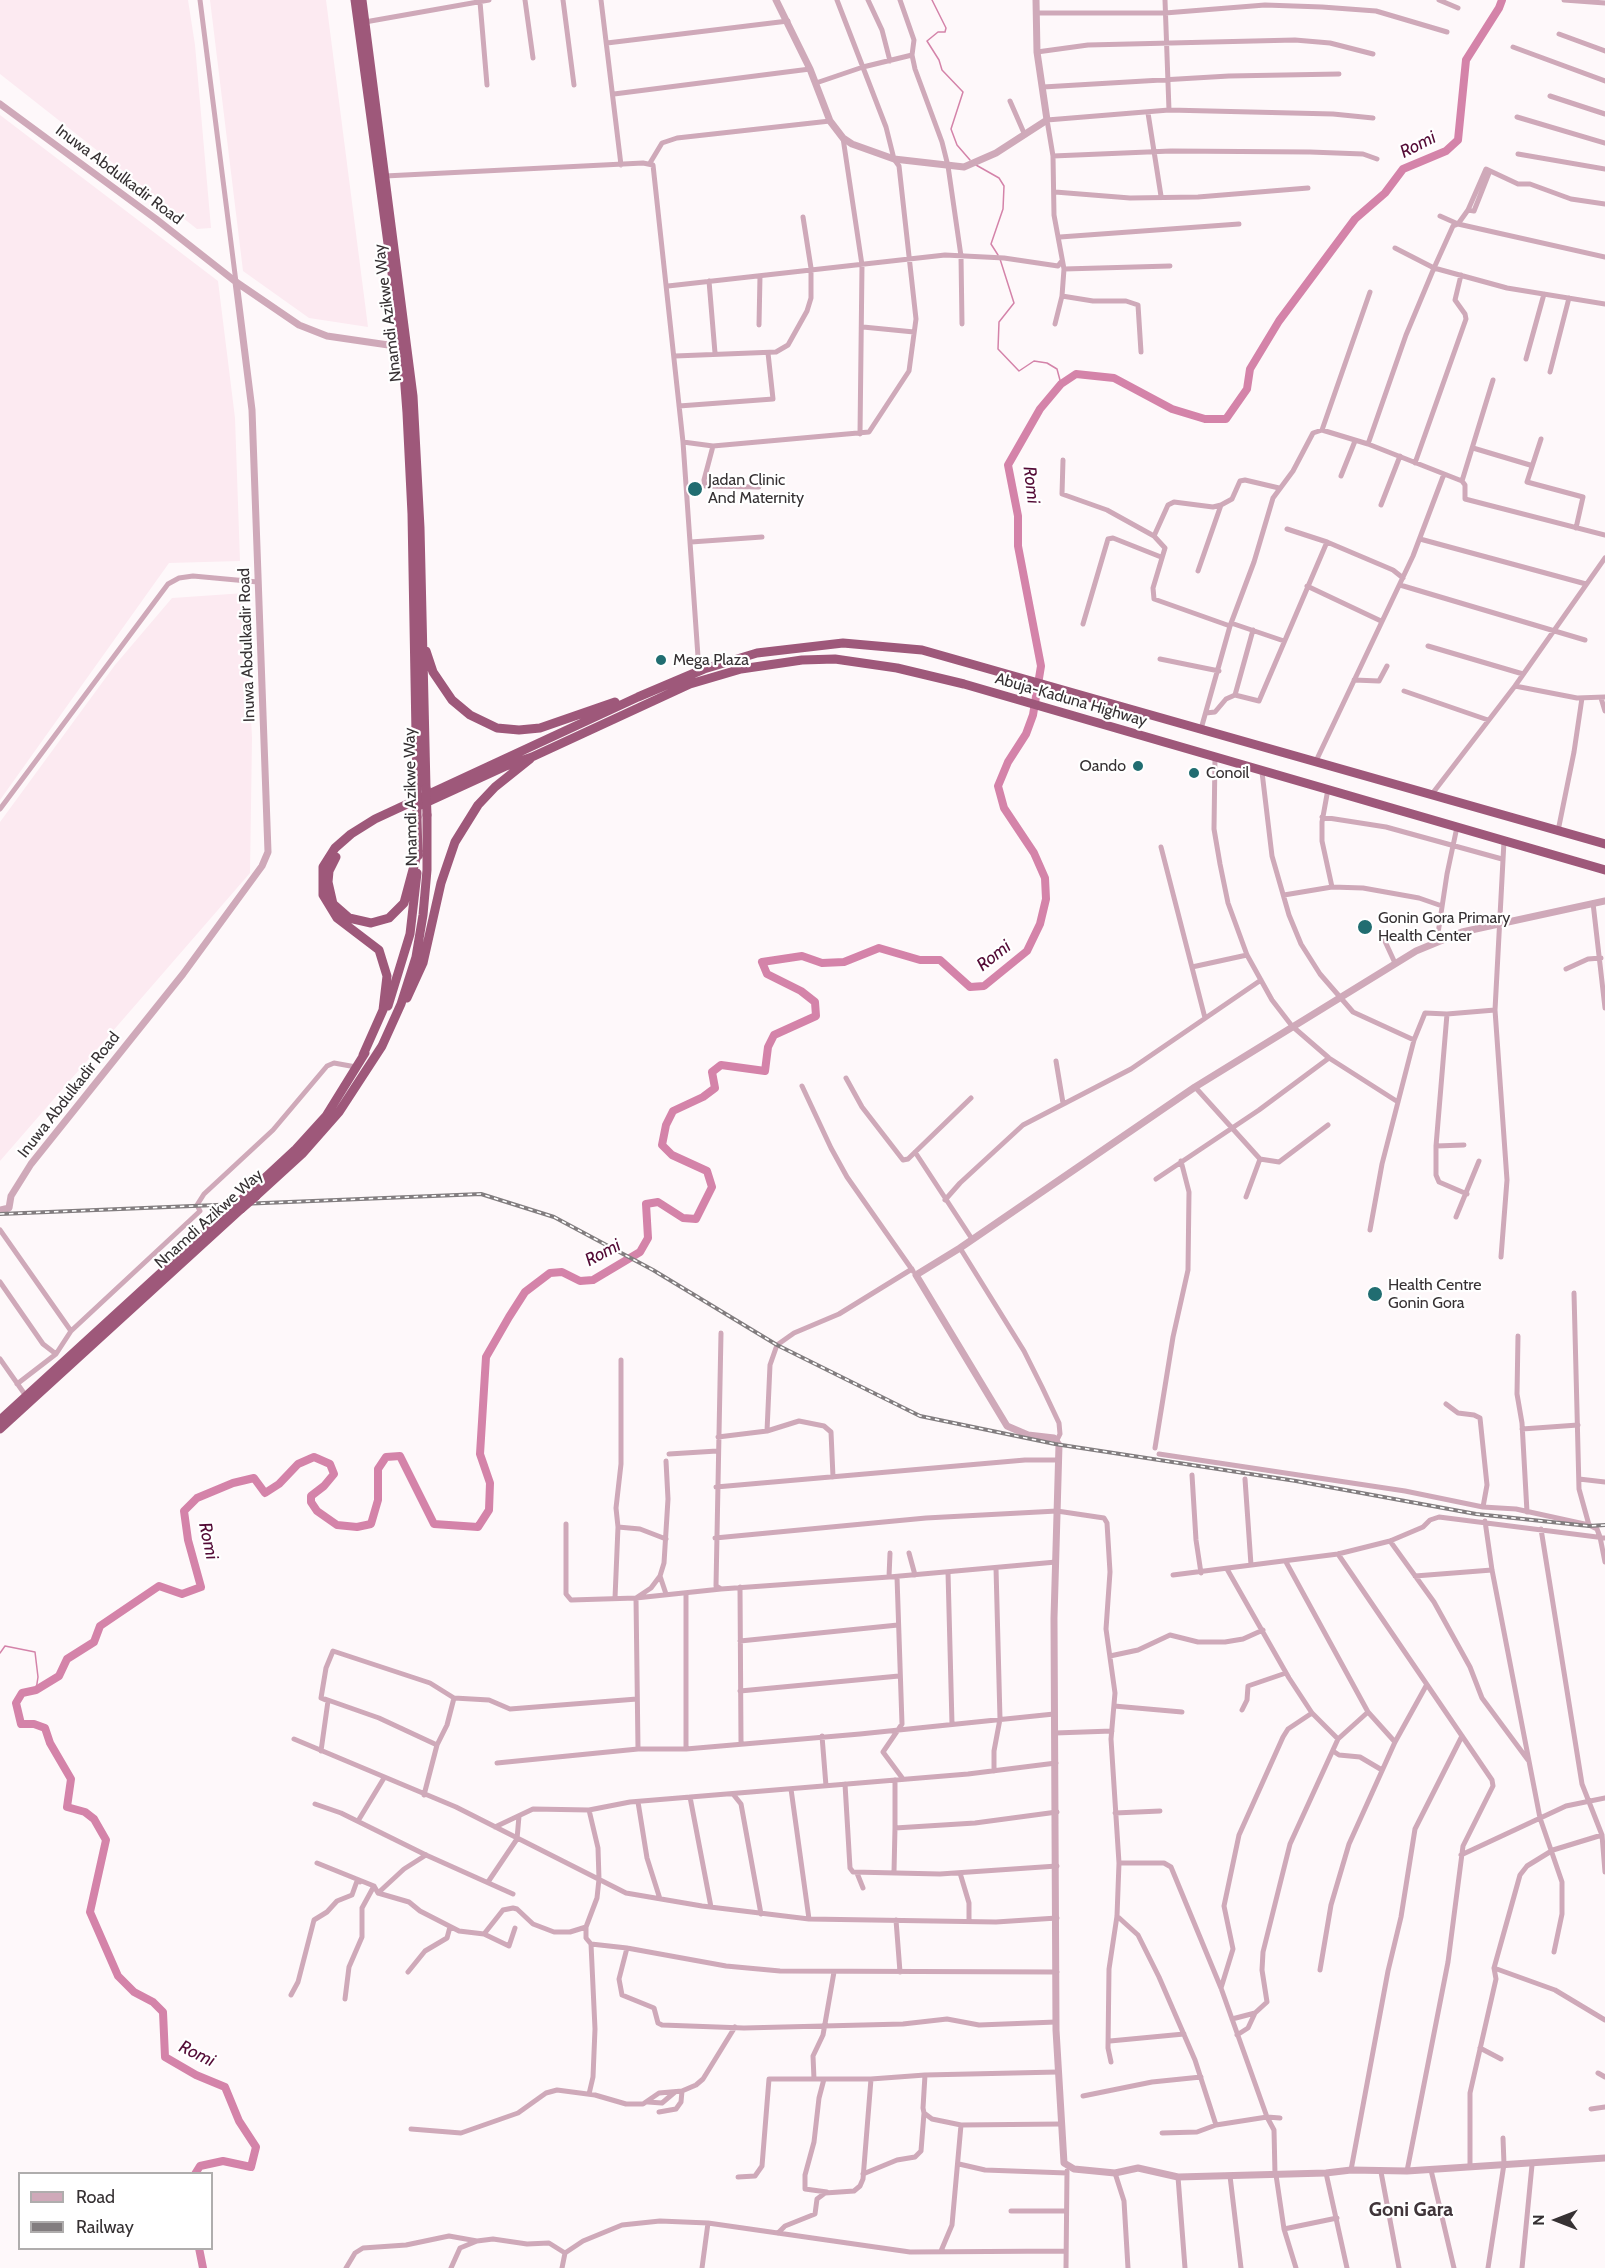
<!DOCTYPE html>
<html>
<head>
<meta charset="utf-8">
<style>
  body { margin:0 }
  #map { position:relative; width:1605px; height:2268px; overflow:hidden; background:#fef8fa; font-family:Cabin,sans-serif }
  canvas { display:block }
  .legend { position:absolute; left:18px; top:2172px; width:195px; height:78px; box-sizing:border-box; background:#fff; border:2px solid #afadad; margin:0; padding:8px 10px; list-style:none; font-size:18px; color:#363133 }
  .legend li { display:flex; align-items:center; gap:12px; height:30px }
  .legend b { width:30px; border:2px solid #afadad }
  .north { position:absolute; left:1527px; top:2190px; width:60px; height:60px; -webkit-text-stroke:4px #fff; paint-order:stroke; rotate:270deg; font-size:16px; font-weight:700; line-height:24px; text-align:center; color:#363133 }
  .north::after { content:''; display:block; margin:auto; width:21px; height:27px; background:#363133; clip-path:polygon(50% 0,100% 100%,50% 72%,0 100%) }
</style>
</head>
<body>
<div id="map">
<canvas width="1605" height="2268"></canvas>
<ul class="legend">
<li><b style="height:8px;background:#cfa9b9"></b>Road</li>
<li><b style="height:8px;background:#827d7f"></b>Railway</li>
</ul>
<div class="north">N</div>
</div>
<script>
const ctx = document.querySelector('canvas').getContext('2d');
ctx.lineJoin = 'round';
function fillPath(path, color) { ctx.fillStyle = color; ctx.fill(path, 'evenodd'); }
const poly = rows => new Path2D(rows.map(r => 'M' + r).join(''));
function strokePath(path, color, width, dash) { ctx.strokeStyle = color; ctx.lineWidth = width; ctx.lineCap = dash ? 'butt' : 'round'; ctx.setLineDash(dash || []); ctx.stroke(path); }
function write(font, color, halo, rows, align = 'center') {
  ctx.font = font + ' Cabin,sans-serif'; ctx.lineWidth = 4.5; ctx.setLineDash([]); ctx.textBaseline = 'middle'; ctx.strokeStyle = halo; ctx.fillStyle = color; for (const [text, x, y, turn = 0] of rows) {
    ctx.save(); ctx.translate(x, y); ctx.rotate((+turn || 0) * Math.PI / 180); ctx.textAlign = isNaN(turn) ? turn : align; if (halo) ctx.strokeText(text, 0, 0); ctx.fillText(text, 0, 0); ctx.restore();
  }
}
fillPath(poly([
  [0,0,188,0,195,45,211,228,197,229,0,74],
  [210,0,326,0,368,327,309,318,243,271],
  [0,115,218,281,235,418,240,561,169,563,0,800],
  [245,593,252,738,250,873,0,1161,0,822,115,665,172,598]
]), '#fceaf1');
strokePath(poly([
  [932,0,946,28,945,32,938,32,927,41,939,60,942,70,963,92,951,129,957,145,970,160],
  [976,165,999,178,1004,186,1003,209,991,244,998,255],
  [1000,259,1014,303,999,322,998,349,1019,371,1034,361,1047,363,1057,369,1061,384],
  [0,1653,5,1646,35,1652,38,1677,36,1690]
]), '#d483a9', 1.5);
strokePath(poly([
  [195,2174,200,2166,223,2161,251,2167,256,2147,239,2121,225,2087,196,2075,165,2057,163,2012,153,2002,134,1992,118,1976,90,1912,106,1840,94,1819,85,1812,67,1807,71,1779,50,1743,45,1728,34,1724,21,1724,16,1703,22,1693,36,1690,59,1676,67,1659,94,1642,100,1626,159,1586,182,1594,201,1587,188,1540,184,1511,197,1498,233,1483,254,1478,265,1493,279,1484,298,1464,314,1457,330,1464,334,1474,324,1486,311,1496,311,1502,317,1511,337,1525,357,1527,371,1524,378,1500,378,1469,386,1457,400,1456,434,1524,478,1527,489,1510,490,1483,480,1454,486,1357,509,1317,525,1292,550,1273,562,1272,580,1281,593,1280,640,1252,648,1238,646,1204,658,1202,683,1218,696,1219,712,1187,707,1171,672,1155,662,1145,666,1125,673,1111,703,1097,715,1088,712,1072,721,1065,765,1071,768,1047,774,1035,816,1016,815,1002,801,991,767,974,762,962,802,956,822,963,844,962,879,948,920,960,940,960,970,987,984,986,1027,951,1040,924,1046,899,1045,878,1034,853,1004,808,998,786,1008,762,1026,734,1033,715,1041,666,1018,546,1018,516,1008,465,1040,409,1061,384,1076,374,1114,378,1172,409,1205,419,1226,419,1247,389,1250,369,1279,321,1355,219,1385,193,1403,169,1446,151,1458,140,1466,60,1499,8,1502,0],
  [199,2248,203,2268]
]), '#d483a9', 8);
strokePath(poly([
  [200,0,236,282],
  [525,0,533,58],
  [563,0,574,85],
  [601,0,621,165],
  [868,0,882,30,890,61],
  [900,0,914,40,912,55,915,69,942,142,948,166,961,256,962,324],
  [1165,0,1169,110],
  [1439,0,1458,8],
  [1564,0,1605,3],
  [480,2,487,85],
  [1037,13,1165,13,1265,5,1322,7,1376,11,1447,32],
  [365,22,489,0],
  [1559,34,1605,51],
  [607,43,788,21],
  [1513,47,1605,81],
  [1037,52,1088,45,1295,40,1330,43,1373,54],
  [816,83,863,67,912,55],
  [1043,87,1229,76,1339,74],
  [614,94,810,69],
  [1550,96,1605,114],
  [1010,101,1024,133],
  [1148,113,1161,196],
  [1517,117,1605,143],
  [843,138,862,265,860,434],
  [1518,154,1605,169],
  [1053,156,1171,151,1310,152,1363,154,1377,159],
  [650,163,662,143,677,138,830,121],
  [385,176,643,163,653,165,683,442,699,671],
  [1055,192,1130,198,1198,197,1308,188],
  [1468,210,1486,169,1518,184,1530,184,1571,199,1605,204],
  [1440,216,1458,224,1605,257],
  [1060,237,1239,224],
  [1395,248,1434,268,1507,288,1605,304],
  [1064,269,1170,266],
  [709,281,715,353],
  [668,286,945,255,1004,258,1058,266,1061,262],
  [1062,296,1093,301,1126,301,1138,305,1141,352],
  [1055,324,1062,296,1064,269,1054,215,1053,156,1047,120,1169,110,1333,114,1373,118],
  [759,325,760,276],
  [863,327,914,332],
  [675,356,776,352,788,345,807,311,811,298,811,268,803,217],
  [1526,359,1544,294],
  [1550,372,1569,298],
  [1493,380,1462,481,1465,485,1465,499,1605,535],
  [679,406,773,399,768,353],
  [1322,430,1370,292],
  [1541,439,1527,482,1583,497,1576,528],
  [683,442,713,446,869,432,909,371,916,319,899,166,894,159,886,127,837,0],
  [1368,444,1406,335,1434,268,1453,226,1458,224,1468,210,1474,211,1489,173],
  [713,446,704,480,705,486,759,487],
  [1473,448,1530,465],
  [1063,460,1062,494,1107,510,1154,536,1165,548,1153,588,1154,599,1230,626],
  [1415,463,1466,319,1465,314,1455,300,1461,275],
  [1341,476,1355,441],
  [1381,505,1400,456],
  [1287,529,1327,542],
  [1154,536,1168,505,1174,502,1213,507,1221,505,1232,499,1240,481,1245,480,1279,488],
  [1420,539,1586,584],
  [691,542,762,537],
  [1198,571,1221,505],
  [1400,585,1585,640],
  [1307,586,1381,621],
  [1231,623,1284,641],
  [1083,624,1108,539,1113,538,1161,557],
  [1428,646,1523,674],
  [1160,659,1219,671],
  [1354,680,1379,681,1387,666],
  [1515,686,1577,698,1605,697],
  [1404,691,1488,720],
  [1235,695,1253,630],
  [1601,698,1605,711],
  [1206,713,1215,712,1226,699,1235,695,1259,701,1327,542,1393,570,1403,578],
  [1201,729,1230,626,1254,562,1273,498,1293,471,1313,433,1322,430,1368,444,1462,481],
  [1215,757,1214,829,1220,864,1228,903,1247,955,1272,1000,1292,1026,1329,1058,1398,1102],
  [1316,761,1413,556,1444,474],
  [1262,772,1272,856,1289,915,1301,944,1320,974,1353,1012,1414,1040],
  [1328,789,1322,822,1322,841,1332,887],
  [1432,794,1515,686,1605,558],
  [0,809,168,584,179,578,193,576,258,582],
  [1322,817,1386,827,1502,859],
  [1558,831,1574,752,1582,698],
  [1161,847,1205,1018],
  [1284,895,1332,887,1363,888,1419,898,1442,906],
  [1593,903,1605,1008],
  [1383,937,1395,963],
  [1437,940,1447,874,1457,827],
  [1192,967,1247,955],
  [1566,969,1588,959,1601,958],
  [1447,1014,1436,1146,1436,1175,1439,1182,1467,1194],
  [1056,1061,1063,1103],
  [846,1078,862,1107,903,1160,908,1159,971,1098],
  [802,1086,831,1148,847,1177,913,1271],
  [1195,1087,1260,1159,1279,1162,1328,1125],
  [1436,1146,1464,1145],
  [915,1152,972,1239],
  [1156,1179,1259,1110,1329,1058],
  [1246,1197,1260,1159],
  [945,1200,960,1183,1023,1125,1131,1069,1261,980],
  [1456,1217,1479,1161],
  [0,1230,71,1331],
  [1370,1230,1382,1164,1414,1040,1425,1013,1447,1014,1495,1010],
  [960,1248,1024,1351,1042,1387,1059,1423,1060,1434,1057,1440],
  [1501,1257,1507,1180,1495,1010,1504,841],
  [0,1282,43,1344,56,1354],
  [1574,1293,1579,1489,1589,1525,1597,1529,1600,1537,1605,1562],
  [721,1333,716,1586,721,1589,889,1577,1056,1562],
  [1518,1336,1517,1394,1522,1423,1527,1512],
  [0,1359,26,1396],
  [17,1384,56,1354,71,1331,200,1211,197,1205,204,1194,273,1130,327,1066,334,1063,356,1067],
  [1446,1404,1458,1413,1474,1415,1480,1418,1487,1485,1483,1507],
  [1522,1429,1578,1425],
  [767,1431,770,1365,777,1345,794,1333,839,1314,912,1269],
  [718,1437,767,1431,799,1421,824,1426,831,1432,833,1477],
  [1155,1448,1173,1337,1188,1270,1189,1192,1181,1161],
  [669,1454,717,1451],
  [1159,1454,1405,1491,1483,1507,1516,1509,1589,1525],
  [1192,1475,1196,1540,1201,1573],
  [1245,1479,1251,1565],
  [1579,1479,1605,1482],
  [716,1487,1025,1460,1058,1460],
  [1485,1521,1492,1570,1540,1818,1562,1882,1562,1914,1554,1952],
  [566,1524,566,1594,571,1600,636,1598,721,1589],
  [618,1527,640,1529,666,1539],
  [1541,1529,1582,1784,1602,1835,1605,1872],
  [715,1538,926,1518,1057,1511,1104,1518,1107,1523,1110,1572,1106,1629,1115,1693,1111,1739,1119,1863,1117,1916,1109,1969,1108,2048,1111,2062],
  [1390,1541,1434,1602,1470,1667,1482,1698,1528,1760],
  [909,1553,915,1575],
  [1338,1554,1492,1780,1493,1786,1463,1846,1448,1962,1407,2171],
  [1286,1562,1368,1712,1395,1742],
  [1227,1569,1289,1678,1312,1713,1338,1739],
  [948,1572,952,1724],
  [1173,1575,1338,1554,1390,1541,1423,1527,1430,1520,1439,1517,1605,1538],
  [660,1576,666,1594],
  [1415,1576,1492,1570],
  [889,1577,890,1553],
  [897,1577,902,1724,883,1752,903,1779],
  [740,1587,741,1743],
  [615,1598,618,1527,616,1508,621,1464,621,1360],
  [740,1641,898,1625],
  [1110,1656,1138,1650,1170,1635,1198,1642,1225,1642,1243,1639,1263,1630],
  [740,1691,899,1676],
  [325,1699,379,1718,437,1745],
  [1114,1706,1182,1712],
  [1242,1710,1247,1700,1248,1686,1286,1673],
  [1055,1733,1112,1731],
  [822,1736,826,1786],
  [294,1739,456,1807,626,1893,702,1906,809,1919,996,1922,1057,1918],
  [638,1749,636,1598,651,1588,660,1576,664,1563,668,1499,666,1461],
  [686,1749,686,1593],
  [321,1751,328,1701,321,1698,326,1668,333,1651,430,1683,454,1698,489,1700,510,1709,637,1699],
  [1333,1751,1339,1755,1360,1757,1382,1770],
  [497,1763,638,1749,686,1749,860,1734,1054,1714],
  [1056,1763,968,1774,630,1802,589,1810,598,1848,599,1879,597,1898,586,1927,586,1938,591,1944,627,1948,726,1966,780,1971,1057,1972],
  [994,1771,994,1751,1000,1719,996,1568],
  [895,1780,895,1828,975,1823,1057,1812],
  [845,1784,850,1868,853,1872,940,1874,1057,1866],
  [791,1789,809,1919],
  [733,1794,741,1804,761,1914],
  [424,1795,437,1745,447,1725,454,1698],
  [690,1797,711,1907],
  [638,1802,647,1858,660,1899],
  [315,1804,341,1813,426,1855,513,1894],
  [1115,1813,1160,1811],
  [358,1821,384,1778],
  [495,1827,533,1809,589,1810],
  [1461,1855,1566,1806,1605,1798],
  [317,1863,374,1886,378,1893,409,1902,420,1911,459,1931,484,1934,503,1910,513,1908,517,1909,533,1924,554,1932,570,1932,586,1927],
  [1119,1863,1164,1863,1171,1867,1221,1988,1267,2117,1274,2130,1275,2174],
  [894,1872,895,1828],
  [857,1873,863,1888],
  [960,1873,969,1903,969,1921],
  [488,1882,517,1839,519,1816],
  [378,1893,404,1869,426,1855],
  [1117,1916,1138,1935,1159,1977,1195,2060,1216,2125],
  [896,1920,900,1972],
  [484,1934,509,1946,515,1928],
  [627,1948,619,1979,622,1995,654,2008,658,2023,662,2025,744,2028,903,2024,947,2019,979,2025,1056,2022],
  [1494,1968,1555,1990,1605,2020],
  [1320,1970,1331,1905,1349,1844,1395,1742,1426,1686],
  [408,1972,425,1951,447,1938,450,1927],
  [1221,1988,1233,1949,1224,1906,1239,1835,1283,1737,1288,1729,1312,1713],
  [291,1995,298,1982,314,1920,327,1912,337,1901,352,1895,357,1881,360,1882],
  [345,1999,349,1967,362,1937,362,1908,374,1886],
  [1232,2019,1255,2013],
  [1237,2035,1248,2028,1255,2013,1267,2002,1262,1970,1263,1952,1290,1844,1338,1739,1368,1712],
  [1110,2041,1184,2034],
  [1480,2048,1501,2059],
  [1598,2073,1605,2077],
  [925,2075,923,2108,924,2113,932,2119,961,2125,1061,2124],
  [814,2079,813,2056,823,2035,834,1972],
  [824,2079,819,2098,814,2142,805,2175,805,2189,827,2192],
  [589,2094,593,2077,595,2029,591,1944],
  [1083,2096,1152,2082,1201,2077],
  [648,2102,662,2103,675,2092],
  [1591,2109,1605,2107],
  [659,2112,676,2109,681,2102,682,2091],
  [411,2129,461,2133,518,2113,546,2093,557,2090,595,2095,626,2104,643,2104,659,2093,682,2091,696,2085,703,2079,735,2027],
  [1162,2133,1197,2132,1216,2125,1267,2117,1280,2118],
  [959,2164,985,2170,1067,2173],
  [1470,2165,1470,2093,1496,1979,1494,1968,1520,1875,1527,1866,1553,1850,1602,1835],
  [1351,2170,1388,1971,1401,1917,1415,1829,1462,1736],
  [1431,2170,1454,2268],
  [1381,2172,1399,2268],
  [1115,2173,1124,2201,1128,2268],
  [1326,2173,1347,2268],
  [863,2174,897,2160,915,2157,921,2151,924,2113],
  [1276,2175,1284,2229,1296,2268],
  [1230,2176,1241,2268],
  [738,2177,755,2176,762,2166,769,2079,871,2079,925,2075,1058,2072],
  [1178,2177,1185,2268],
  [1011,2211,1066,2211],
  [1284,2229,1337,2218],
  [778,2233,785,2226,815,2214,817,2199,825,2193,854,2191,860,2186,863,2179,871,2079],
  [941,2251,952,2225,961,2125],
  [346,2268,355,2253,363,2248,406,2245,449,2236,477,2241],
  [451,2268,460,2248,477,2241,493,2239,527,2244,549,2243,565,2253],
  [562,2268,565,2253,583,2241,622,2225,660,2221,708,2223,910,2252,1066,2251],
  [702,2268,708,2223],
  [1066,2268,1067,2171],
  [1488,2268,1504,2164,1503,2138],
  [1522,2268,1532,2165]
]), '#cfa9b9', 5);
strokePath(poly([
  [776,0,810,69,830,121,843,138,852,144,894,159,964,167,996,153,1047,120,1037,52,1036,0],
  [0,104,156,219,236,282,299,325,327,336,402,347],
  [1605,901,1462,932,1416,951,1195,1087,960,1248,916,1275,1007,1426,1028,1435,1054,1438,1059,1445,1054,1618,1056,2030,1064,2163,1074,2169,1115,2173,1138,2168,1178,2177,1326,2173,1351,2170,1407,2171,1605,2158],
  [0,1210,9,1208,11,1196,31,1164,183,974,262,866,268,852,252,410,236,282]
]), '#cfa9b9', 7);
strokePath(poly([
  [355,0,402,347,407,413,412,514,417,789],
  [362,0,413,396,420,528,426,788],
  [426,651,433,672,452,700,470,715,497,728,519,730,540,728,615,702],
  [421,805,506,766,532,757,690,684,741,669,802,660,835,659,897,668,964,684,1605,870],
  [417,817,418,856],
  [336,857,329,871,328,882,333,904,349,918,371,923,389,918,404,903,418,851],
  [407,998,423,963,441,883,455,842,478,805,495,787,530,759],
  [388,1006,410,934,417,873],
  [363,1055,383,1010,387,976,379,950,337,918,323,895,323,867,335,848,351,834,375,819,638,697,704,669,757,653,843,643,922,650,1605,844],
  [256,1196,302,1154,339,1112,382,1046,401,1004,416,957,423,915,427,870,427,815],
  [240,1201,296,1149,326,1116,365,1053],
  [0,1420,224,1215],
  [0,1429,241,1209]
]), '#9e587a', 9);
const rail = poly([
  [0,1214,481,1194,554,1217,653,1270,777,1345,920,1416,1055,1444,1296,1481,1476,1514,1589,1526,1605,1525]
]);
strokePath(rail, '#827d7f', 4);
strokePath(rail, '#fff', 1.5, [4.5]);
strokePath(poly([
  [426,788,427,815],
  [417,789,417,817],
  [241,1209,256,1196],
  [224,1215,240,1201]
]), '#9e587a', 9);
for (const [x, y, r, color] of [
  [695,489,8,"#216d71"],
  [661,660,6,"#216d71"],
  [1138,766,6,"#216d71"],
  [1194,773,6,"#216d71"],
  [1365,927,8,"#216d71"],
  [1375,1294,8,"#216d71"]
]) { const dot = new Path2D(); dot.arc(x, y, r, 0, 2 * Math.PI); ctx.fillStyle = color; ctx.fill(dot); strokePath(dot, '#fff', 2); }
write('16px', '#363133', '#fff', [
  ["Inuwa Abdulkadir Road",119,175,37],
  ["Nnamdi Azikwe Way",388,313,-97],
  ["Inuwa Abdulkadir Road",247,645,-92],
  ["Abuja-Kaduna Highway",1071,700,16],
  ["Nnamdi Azikwe Way",411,797,-91],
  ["Inuwa Abdulkadir Road",69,1095,-52],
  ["Nnamdi Azikwe Way",209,1219,-42]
]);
write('16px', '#363133', '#fff', [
  ["Jadan Clinic",708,480],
  ["And Maternity",708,498],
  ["Mega Plaza",673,660],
  ["Oando",1126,766,"right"],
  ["Conoil",1206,773],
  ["Gonin Gora Primary",1378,918],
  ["Health Center",1378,936],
  ["Health Centre",1388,1285],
  ["Gonin Gora",1388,1303]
], 'left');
write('italic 18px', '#530a35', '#fff', [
  ["Romi",1418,145,-27],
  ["Romi",1031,485,83],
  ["Romi",994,956,-38],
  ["Romi",603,1253,-28],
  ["Romi",208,1541,78],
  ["Romi",197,2054,26]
]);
write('bold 20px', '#40353a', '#fff', [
  ["Goni Gara",1411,2210]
]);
</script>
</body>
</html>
